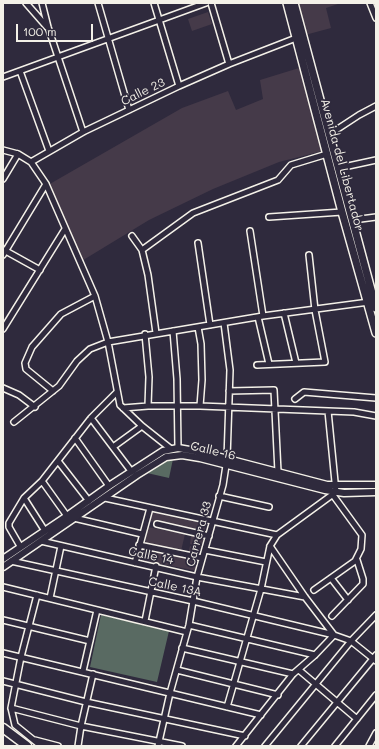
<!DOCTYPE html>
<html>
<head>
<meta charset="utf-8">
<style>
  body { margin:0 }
  #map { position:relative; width:379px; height:749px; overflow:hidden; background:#2f2a3d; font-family:Mali,sans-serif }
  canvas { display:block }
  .frame { position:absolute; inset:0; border:4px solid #f4f1e8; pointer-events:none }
  .scale { position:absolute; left:16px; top:24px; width:77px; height:18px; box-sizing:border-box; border:2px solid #f4f1e8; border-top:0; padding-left:5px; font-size:12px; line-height:14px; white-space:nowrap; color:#f4f1e8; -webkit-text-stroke:3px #2f2a3d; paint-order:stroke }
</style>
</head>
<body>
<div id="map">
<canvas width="379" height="749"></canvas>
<div class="frame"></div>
<div class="scale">100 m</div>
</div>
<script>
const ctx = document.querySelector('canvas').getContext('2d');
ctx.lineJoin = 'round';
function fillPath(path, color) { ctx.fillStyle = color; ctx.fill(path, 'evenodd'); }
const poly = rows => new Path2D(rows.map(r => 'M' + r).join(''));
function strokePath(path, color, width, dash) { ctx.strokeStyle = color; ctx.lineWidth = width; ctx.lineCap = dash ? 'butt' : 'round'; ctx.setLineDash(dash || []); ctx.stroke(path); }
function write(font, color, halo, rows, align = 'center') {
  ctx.font = font + ' Mali,sans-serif'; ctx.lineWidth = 3.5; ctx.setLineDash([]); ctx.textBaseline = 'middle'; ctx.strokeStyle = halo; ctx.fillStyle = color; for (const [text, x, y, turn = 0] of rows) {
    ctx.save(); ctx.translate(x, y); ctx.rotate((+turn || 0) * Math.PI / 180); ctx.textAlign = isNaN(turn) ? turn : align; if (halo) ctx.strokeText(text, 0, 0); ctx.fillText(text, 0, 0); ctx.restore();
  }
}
fillPath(poly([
  [296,3,341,3,326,8,331,28,305,35],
  [208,12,212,24,192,31,188,19],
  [299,68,323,151,279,162,213,189,149,220,80,262,48,185,182,108,228,91,236,110,263,99,260,80],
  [152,511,206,523,204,534,150,521],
  [148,527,185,534,181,551,145,544],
  [191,535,204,537,202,547,190,544],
  [190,546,202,549,200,556,188,555],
  [144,547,200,559,197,571,141,560]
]), '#453a49');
fillPath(poly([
  [173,459,169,478,147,473,149,469,166,460],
  [101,615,169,631,157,682,90,667]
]), '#596a62');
const minor = poly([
  [26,3,47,27],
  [42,3,48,27,83,132],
  [98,3,129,110],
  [154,3,179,86],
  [211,3,229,64],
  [370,3,376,18],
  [20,71,49,151],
  [3,77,206,3],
  [330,134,359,115,376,106],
  [3,150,18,154,31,162,46,184,95,296,108,342,120,405,142,426,171,449],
  [31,162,83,132,179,86,229,64,296,38],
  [339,168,376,160],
  [3,179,18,154],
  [269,217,342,212],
  [353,220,376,217],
  [250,231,263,316],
  [132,236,142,250,148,275,156,333],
  [198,243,210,325],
  [4,250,40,270],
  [142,250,193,213,278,180,291,165,327,154],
  [3,255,46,184],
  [284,313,296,363],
  [258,317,269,364],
  [198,327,201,344,202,380,200,406],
  [3,329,65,229],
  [173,331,177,379,178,448],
  [145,334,149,377,148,406],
  [257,365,325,362,315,310,309,255],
  [3,388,19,395,35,407],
  [53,391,26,369,25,363,32,347,61,314,95,296],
  [229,391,274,390,278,472],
  [295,399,304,392,376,398],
  [123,408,148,406,200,406,354,412,376,416],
  [91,418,131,471],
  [14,422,59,386,77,361,90,349,108,342,263,316,369,302],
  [75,438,109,486],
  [113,447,142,426],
  [58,461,89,501],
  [42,481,67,516],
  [219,496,269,507],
  [24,498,45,531],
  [105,498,277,535],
  [74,518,142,534],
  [157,524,209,536],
  [41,541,197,577,305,597],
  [139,545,202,558],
  [20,546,9,527,9,523,24,498,42,481,91,418,117,392],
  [270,546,305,597,334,635],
  [205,550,266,562],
  [11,561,193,601,334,635,351,641,376,661],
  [135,563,150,508],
  [331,578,348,600],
  [3,587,187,632],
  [314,590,355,561,361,549,362,535,333,495],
  [37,595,21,657,11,708,15,725,41,746],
  [50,598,61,546],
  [332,616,363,584,363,579,357,560],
  [3,620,90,641],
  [145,621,156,566],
  [189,625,315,655],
  [182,648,293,674],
  [3,653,261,715],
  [177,670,278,695],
  [299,670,357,719],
  [83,671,97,610],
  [3,681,86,702,245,736],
  [227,707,261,589,270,546,277,535,336,492,328,411],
  [11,708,81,726,182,746],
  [35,740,58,746],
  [78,746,81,726,93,674],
  [158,746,170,693,189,625,197,577,223,485,227,459,230,370,224,323],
  [236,746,293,674,315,655,334,635],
  [265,746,351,641,376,615],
  [301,746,376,655],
  [335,746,376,695],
  [369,746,376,733]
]);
const tertiary = poly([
  [3,559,67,516,109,486,163,451,178,448,201,452,327,485,376,485],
  [3,567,137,475,166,457,182,455,200,458,325,490,344,493,376,492]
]);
const secondary = poly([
  [287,3,342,212,376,333],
  [294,3,376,308]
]);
const primary = poly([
  [3,728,27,746]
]);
strokePath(minor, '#f4f1e8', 8);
strokePath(tertiary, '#f4f1e8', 9);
strokePath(secondary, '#f4f1e8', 10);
strokePath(primary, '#f4f1e8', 11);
strokePath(minor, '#2f2a3d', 5);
strokePath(tertiary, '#2f2a3d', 6);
strokePath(secondary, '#2f2a3d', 7);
strokePath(primary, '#2f2a3d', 8);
write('12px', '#f4f1e8', '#2f2a3d', [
  ["Calle 23",143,92,-26],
  ["Avenida del Libertador",342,165,75],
  ["Calle 16",213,451,13],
  ["Carrera 33",199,534,-75],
  ["Calle 14",151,556,12],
  ["Calle 13A",175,587,12]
]);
</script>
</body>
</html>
